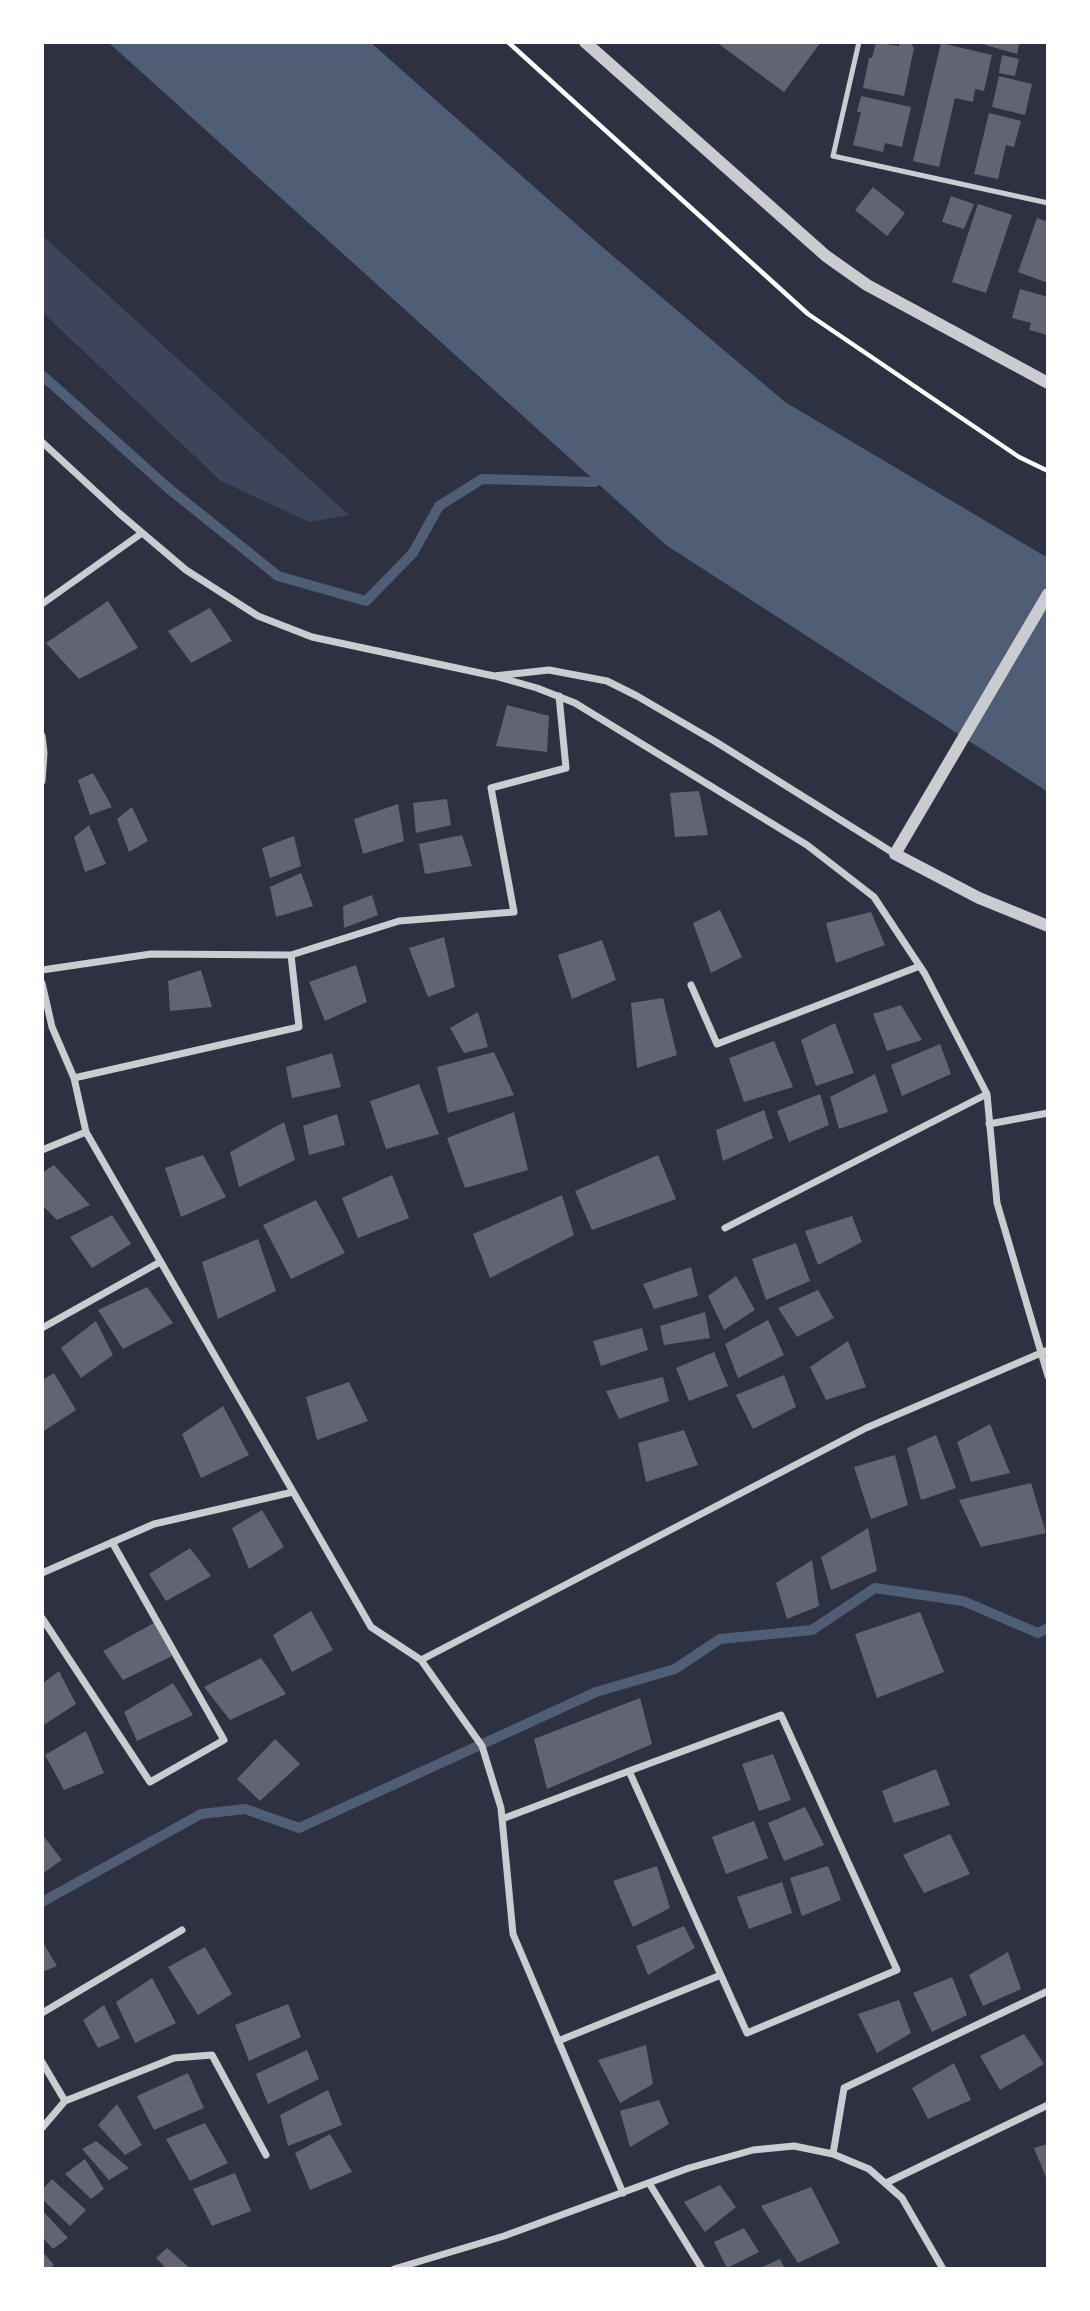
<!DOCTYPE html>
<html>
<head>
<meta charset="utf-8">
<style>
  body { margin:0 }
  #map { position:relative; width:1090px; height:2311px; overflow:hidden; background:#2d3142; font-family:Arial,sans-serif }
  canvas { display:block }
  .frame { position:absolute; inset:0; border:44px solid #fff; pointer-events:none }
</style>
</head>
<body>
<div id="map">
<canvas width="1090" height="2311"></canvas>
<div class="frame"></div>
</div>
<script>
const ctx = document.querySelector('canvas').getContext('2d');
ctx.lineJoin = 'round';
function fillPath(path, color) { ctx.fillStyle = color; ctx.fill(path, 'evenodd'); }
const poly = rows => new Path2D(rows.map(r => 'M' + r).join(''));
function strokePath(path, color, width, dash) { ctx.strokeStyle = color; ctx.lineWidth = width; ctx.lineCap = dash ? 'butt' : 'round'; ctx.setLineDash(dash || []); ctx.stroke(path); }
fillPath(poly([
  [42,235,349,515,309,522,221,481,42,312]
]), '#3c4559');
fillPath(poly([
  [108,42,370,42,600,245,785,402,1048,558,1048,792,666,545]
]), '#4f5d75');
strokePath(poly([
  [42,375,168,488,278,576,366,601,413,553,439,506,482,479,595,482,607,475],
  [42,1902,201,1814,245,1809,299,1828,596,1692,675,1669,720,1639,812,1630,875,1588,963,1601,1038,1633,1048,1628]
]), '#4f5d75', 10);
fillPath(poly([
  [716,42,821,42,784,92],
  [876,42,899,46,900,42,910,42,914,48,904,96,863,88,869,58,872,58],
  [975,42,1010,42,1019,44,1017,54],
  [941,43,992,55,984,91,975,89,973,102,955,98,939,167,913,161],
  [1002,55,1019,59,1015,76,999,73],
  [999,76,1032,84,1025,115,992,107],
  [861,96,911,107,902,147,885,143,883,152,853,145,861,112,857,112],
  [989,113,1021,121,1014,147,1006,145,998,179,974,174],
  [873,187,905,213,887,236,855,210],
  [951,196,974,204,964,229,942,222],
  [978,204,1012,215,986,293,952,282],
  [1037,218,1048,222,1048,283,1018,272],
  [1020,289,1048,297,1048,335,1029,330,1031,323,1012,318],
  [108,601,138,648,79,679,46,643],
  [210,608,232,641,191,663,168,631],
  [507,705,549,716,547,752,496,746],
  [93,773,112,807,90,815,78,780],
  [699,791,708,835,675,837,670,793],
  [447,799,451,825,416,833,413,803],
  [398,804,404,841,363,854,354,819],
  [132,807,148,841,129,852,117,819],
  [89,825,106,864,85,872,74,837],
  [462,835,472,866,425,874,419,844],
  [294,836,301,866,270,878,262,848],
  [301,873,313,906,276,917,270,887],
  [372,895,378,915,344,928,343,906],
  [720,910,742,957,711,973,693,923],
  [871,912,885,945,836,963,826,923],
  [444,937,455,987,428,997,409,948],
  [602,940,616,980,572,999,558,955],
  [356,965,367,1002,325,1021,309,982],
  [201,970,212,1007,170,1011,168,981],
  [663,998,677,1055,637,1068,631,1003],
  [901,1005,922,1040,887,1051,873,1014],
  [478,1012,488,1047,464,1053,450,1028],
  [835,1023,854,1073,816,1086,801,1040],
  [774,1041,793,1087,744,1102,729,1058],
  [940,1044,951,1074,902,1096,891,1065],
  [494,1052,514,1095,448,1113,437,1067],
  [332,1053,341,1087,292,1098,286,1067],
  [875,1074,888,1112,839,1129,830,1097],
  [419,1084,439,1134,386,1149,370,1101],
  [820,1094,829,1125,789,1142,777,1111],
  [764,1110,773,1138,723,1161,716,1130],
  [514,1112,528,1170,465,1188,447,1138],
  [337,1114,345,1145,309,1155,303,1126],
  [284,1122,295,1160,239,1187,230,1152],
  [203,1155,226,1197,181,1217,165,1168],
  [658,1155,676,1199,592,1230,575,1191],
  [54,1165,90,1205,57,1220,42,1205,42,1173],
  [392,1175,409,1218,358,1238,342,1198],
  [562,1195,574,1235,490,1278,473,1234],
  [316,1200,345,1253,291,1279,263,1225],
  [112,1215,131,1244,92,1268,70,1237],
  [852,1216,862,1242,818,1265,805,1231],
  [258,1239,276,1291,218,1319,202,1262],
  [796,1243,810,1281,766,1300,752,1259],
  [691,1267,698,1296,654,1309,643,1284],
  [736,1276,755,1310,724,1330,708,1296],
  [147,1287,173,1323,123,1349,98,1310],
  [818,1290,834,1318,797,1337,778,1308],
  [705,1312,710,1338,664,1345,660,1326],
  [768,1320,784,1355,738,1378,725,1344],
  [96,1321,113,1355,81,1378,61,1348],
  [642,1328,648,1350,601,1366,593,1341],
  [848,1341,866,1387,826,1400,810,1367],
  [714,1352,728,1386,689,1401,676,1368],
  [54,1373,76,1410,42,1432,42,1380],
  [784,1375,796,1407,753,1429,736,1395],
  [663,1377,669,1401,619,1419,606,1391],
  [349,1382,368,1421,317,1440,306,1397],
  [223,1406,249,1455,201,1478,182,1434],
  [990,1424,1010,1473,971,1482,957,1442],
  [684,1430,698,1465,646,1482,638,1443],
  [936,1435,956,1488,921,1500,907,1448],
  [895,1455,908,1505,871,1519,854,1467],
  [1031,1483,1046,1533,981,1547,959,1500],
  [262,1510,284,1547,249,1569,232,1528],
  [868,1528,877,1571,831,1590,821,1557],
  [190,1548,211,1576,166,1601,149,1574],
  [812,1560,819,1606,787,1619,776,1583],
  [311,1611,333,1650,292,1672,273,1635],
  [920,1612,944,1672,877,1698,855,1634],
  [154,1623,172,1656,123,1680,103,1651],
  [261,1658,286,1694,230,1720,204,1687],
  [59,1671,76,1704,42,1726,42,1684],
  [173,1683,193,1715,137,1741,124,1712],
  [640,1698,652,1744,547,1789,534,1739],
  [86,1731,104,1773,64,1790,45,1755],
  [275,1739,300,1764,260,1801,237,1779],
  [773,1754,791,1800,759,1811,742,1764],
  [936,1769,950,1805,894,1823,882,1791],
  [805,1807,824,1845,784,1861,768,1823],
  [754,1821,768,1858,726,1874,712,1837],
  [42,1834,62,1860,42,1874],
  [950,1834,970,1874,924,1893,903,1855],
  [657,1866,670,1908,633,1927,613,1881],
  [828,1866,841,1900,802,1916,790,1878],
  [782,1882,792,1913,749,1929,737,1897],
  [684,1926,695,1948,648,1975,636,1946],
  [42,1941,57,1966,42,1972],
  [205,1947,232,1994,198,2015,168,1967],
  [1008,1952,1021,1989,983,2006,969,1975],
  [952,1977,967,2015,932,2032,913,1993],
  [152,1978,176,2023,135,2043,116,2002],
  [899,2000,911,2033,877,2053,858,2014],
  [288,2004,301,2037,249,2061,235,2025],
  [104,2005,120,2038,98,2048,83,2020],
  [1024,2034,1044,2064,1000,2090,980,2056],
  [646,2045,653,2084,620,2103,598,2060],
  [307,2050,319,2079,268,2104,256,2074],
  [954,2063,971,2100,928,2119,912,2088],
  [188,2073,204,2108,154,2130,137,2096],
  [328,2090,342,2125,288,2146,280,2115],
  [659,2100,669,2124,630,2147,620,2111],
  [117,2104,142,2145,125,2155,98,2125],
  [205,2123,228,2163,190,2181,166,2139],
  [330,2134,352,2172,310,2190,295,2153],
  [96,2141,129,2168,109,2180,82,2149],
  [1048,2144,1048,2182,1034,2148],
  [85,2159,104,2189,91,2199,65,2174],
  [235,2173,251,2211,212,2226,193,2189],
  [52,2179,86,2210,70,2226,42,2199,42,2190],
  [720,2185,736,2207,705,2232,684,2202],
  [811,2187,840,2243,798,2263,761,2206],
  [42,2210,68,2238,53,2249,42,2237],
  [744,2228,759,2252,727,2268,714,2242],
  [167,2248,191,2269,167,2269,156,2258],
  [42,2251,54,2265,49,2269,42,2269],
  [780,2259,785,2269,758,2269]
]), '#626471');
strokePath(poly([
  [508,42,808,314,1019,457,1048,471]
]), '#fff', 4.5);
strokePath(poly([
  [859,42,833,156,1048,203]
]), '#caccd0', 5);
strokePath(poly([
  [42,442,120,514,186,570,258,616,312,637,494,676,549,670,607,681,637,696,716,742,895,854],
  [42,604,142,533],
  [498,677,537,688,575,703,807,845,874,897,925,974,987,1094,997,1203,1048,1376],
  [42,736,44,753,42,781],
  [291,955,299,1027,74,1078,86,1132,371,1627,421,1660,482,1746,501,1808,513,1934,623,2193],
  [42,970,151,954,291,955,399,921,514,912,491,788,566,768,559,696],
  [42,983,52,1027,74,1078],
  [691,985,717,1044,920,966],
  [989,1124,1048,1113],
  [42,1150,86,1132],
  [725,1228,987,1094],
  [42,1328,160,1262],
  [42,1573,154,1524,293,1492],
  [42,1618,150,1782,224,1740,112,1542],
  [421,1660,866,1428,1048,1350],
  [502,1819,629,1771,781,1715,897,1970,747,2033,629,1771],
  [42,2013,182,1930],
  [558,2041,721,1975],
  [42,2062,65,2101],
  [42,2128,65,2101,174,2058,212,2055,266,2155],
  [833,2154,844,2088,1048,1991],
  [649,2183,702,2269],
  [886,2183,1048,2105],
  [394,2269,504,2236,689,2168,753,2150,794,2146,833,2154,869,2169,902,2198,943,2269]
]), '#caccd0', 7);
strokePath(poly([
  [585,42,826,256,867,285,1048,383],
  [1048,594,895,854,979,898,1048,926]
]), '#caccd0', 12);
</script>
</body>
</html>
